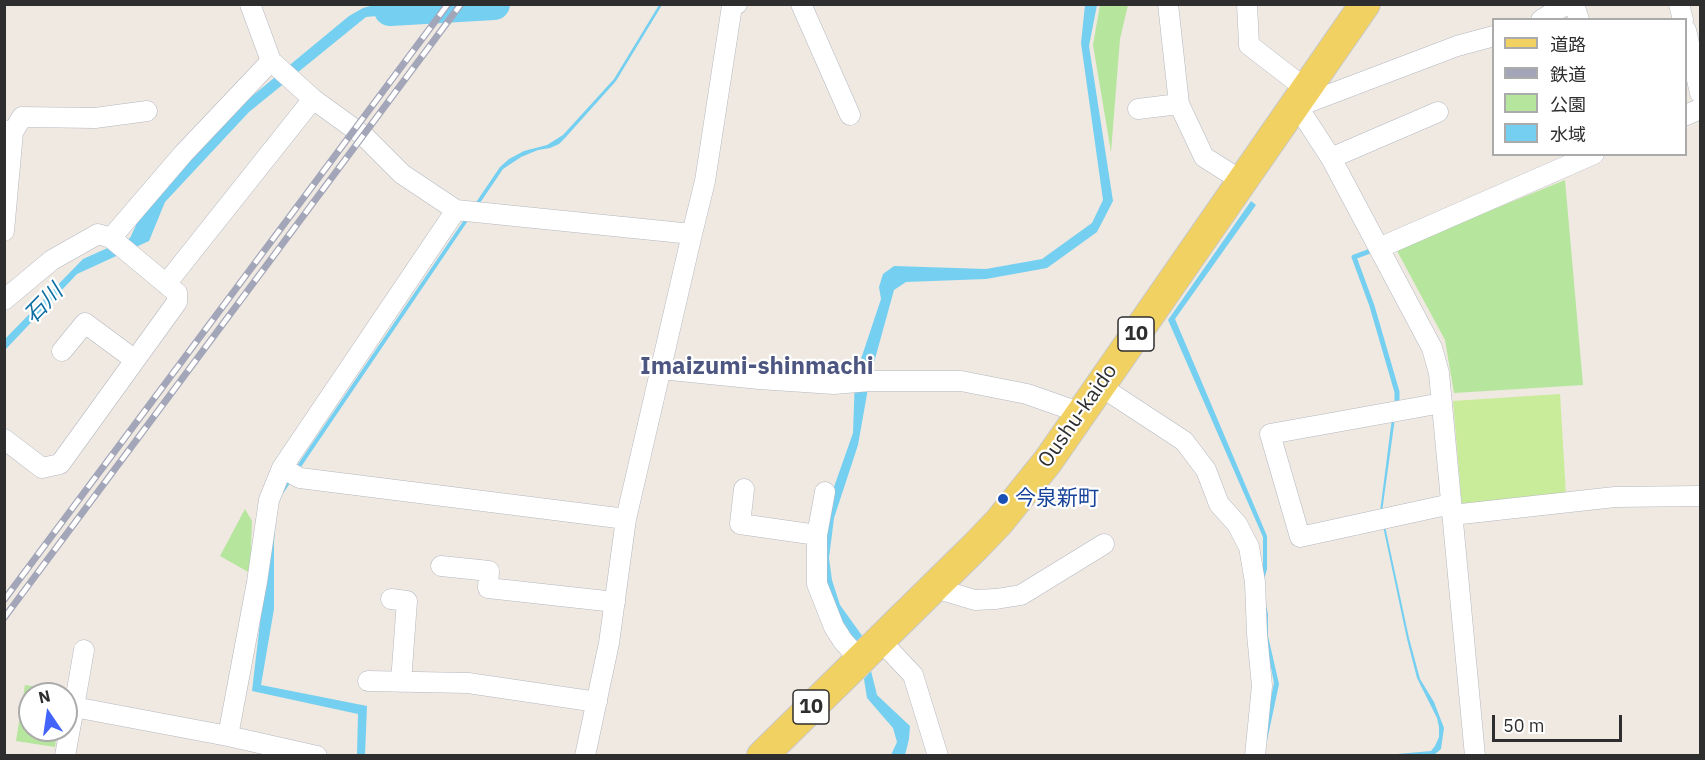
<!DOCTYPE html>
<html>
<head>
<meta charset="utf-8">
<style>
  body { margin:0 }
  #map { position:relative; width:1705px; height:760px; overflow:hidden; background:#efe9e1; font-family:"IBM Plex Sans","Noto Sans JP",sans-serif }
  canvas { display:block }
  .frame { position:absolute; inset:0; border:6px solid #2e2e2e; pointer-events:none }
  .legend { position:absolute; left:1492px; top:18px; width:195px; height:138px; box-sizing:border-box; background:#fff; border:2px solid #ababab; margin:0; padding:8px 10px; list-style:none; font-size:18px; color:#2e2e2e }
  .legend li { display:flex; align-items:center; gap:12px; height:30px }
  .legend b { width:30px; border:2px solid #ababab }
  .north { position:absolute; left:18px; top:682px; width:60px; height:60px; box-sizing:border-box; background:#fff; border:2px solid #ababab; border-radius:50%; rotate:347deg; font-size:16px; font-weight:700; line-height:24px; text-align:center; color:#2e2e2e }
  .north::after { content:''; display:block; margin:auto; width:21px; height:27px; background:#4264fb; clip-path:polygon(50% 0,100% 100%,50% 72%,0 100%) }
  .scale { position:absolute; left:1492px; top:715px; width:130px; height:27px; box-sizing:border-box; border:3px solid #2e2e2e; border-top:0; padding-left:8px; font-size:18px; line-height:21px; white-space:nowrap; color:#2e2e2e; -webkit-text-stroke:4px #fff; paint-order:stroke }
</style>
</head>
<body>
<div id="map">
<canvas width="1705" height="760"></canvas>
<div class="frame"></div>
<ul class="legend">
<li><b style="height:8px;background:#f2d163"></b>道路</li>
<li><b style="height:8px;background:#a3a6b8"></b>鉄道</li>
<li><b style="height:16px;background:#b6e59e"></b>公園</li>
<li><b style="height:16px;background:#75cff0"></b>水域</li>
</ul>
<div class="north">N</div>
<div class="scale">50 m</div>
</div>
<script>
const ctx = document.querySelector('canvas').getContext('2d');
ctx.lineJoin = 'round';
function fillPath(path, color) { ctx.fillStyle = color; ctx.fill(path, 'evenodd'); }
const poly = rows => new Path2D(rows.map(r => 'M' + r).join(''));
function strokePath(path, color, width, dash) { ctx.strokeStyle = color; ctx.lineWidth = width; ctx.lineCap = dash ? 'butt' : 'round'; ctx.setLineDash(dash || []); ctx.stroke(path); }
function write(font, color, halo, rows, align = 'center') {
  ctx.font = font + ' "IBM Plex Sans","Noto Sans JP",sans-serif'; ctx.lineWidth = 4.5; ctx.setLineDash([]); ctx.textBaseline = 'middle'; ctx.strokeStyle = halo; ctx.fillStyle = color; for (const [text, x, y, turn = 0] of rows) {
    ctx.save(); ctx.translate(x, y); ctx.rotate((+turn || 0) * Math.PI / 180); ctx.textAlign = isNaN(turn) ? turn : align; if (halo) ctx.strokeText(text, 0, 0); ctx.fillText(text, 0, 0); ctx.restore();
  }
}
fillPath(poly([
  [1100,5,1128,5,1120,39,1111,152,1093,45],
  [1565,180,1583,385,1454,393,1445,340,1396,249],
  [245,509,252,521,250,573,220,556],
  [25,685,63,691,63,694,30,694,30,730,57,730,55,747,16,741]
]), '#b6e59e');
fillPath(poly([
  [1560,394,1566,495,1462,507,1453,401]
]), '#c9ec9a');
fillPath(poly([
  [374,5,434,5,430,11,366,17,249,112,165,202,149,241,77,274,5,350,5,339,83,259,130,238,145,206,222,121,349,16,363,8],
  [659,5,662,5,616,81,565,138,559,144,550,148,538,150,521,157,503,169,282,495,277,508,274,542,274,609,261,685,367,706,365,755,357,755,358,714,252,691,265,580,277,495,500,167,509,159,524,151,547,145,563,135,614,79],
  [1085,5,1097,5,1089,46,1113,201,1097,232,1047,268,986,279,906,282,894,290,870,377,858,445,834,518,829,558,832,580,840,605,863,637,855,644,824,591,828,504,853,433,855,377,881,299,879,287,883,274,894,266,986,269,1042,259,1092,223,1103,200,1081,43],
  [1251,201,1256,205,1175,319,1267,536,1267,569,1262,587,1268,614,1268,636,1279,684,1264,755,1259,755,1274,683,1265,636,1259,585,1263,569,1263,537,1168,320],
  [1392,418,1395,418,1382,512,1409,638,1420,679,1434,702,1444,728,1441,749,1434,755,1375,756,1431,751,1435,746,1439,737,1439,727,1437,718,1417,678,1407,639,1380,512],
  [871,671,877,695,910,726,909,739,905,755,891,755,897,742,893,728,867,698,864,679]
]), '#75cff0');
strokePath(poly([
  [1371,246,1373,250,1354,257,1372,306,1397,392,1397,400]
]), '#75cff0', 5);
strokePath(poly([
  [390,10,494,4]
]), '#75cff0', 32);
const minor = poly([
  [250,4,271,61,313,99,364,136,402,174,456,210,692,234,626,519,609,643,585,756],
  [801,4,850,115],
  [1168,4,1179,104,1204,157,1242,181],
  [1247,4,1249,45,1306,89],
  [1574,4,1579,20],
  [1679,4,1683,20],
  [1541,20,1567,4],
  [1686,30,1700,93],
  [1138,109,1179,104],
  [1291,109,1305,118,1331,158,1432,348,1439,373,1475,756],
  [1291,109,1457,46,1494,36],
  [1686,115,1700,109],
  [4,130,13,132,4,231],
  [13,132,22,117,95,118,147,111],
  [1331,158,1438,112],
  [692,234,705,181,732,6,737,4],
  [111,238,183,154,271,61],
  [1379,248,1594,154],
  [166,284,313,99],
  [4,300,52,260,98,234,111,238,177,293,177,302,60,464,42,468,4,439],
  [62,351,85,323,135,360],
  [661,369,759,379,834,384,870,381,961,381,1027,394,1081,413],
  [1100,386,1184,441,1206,470,1219,504,1237,524,1249,547,1255,582,1257,634,1262,686,1255,756],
  [1442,403,1270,434,1300,537,1451,504],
  [282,468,300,478,626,519],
  [744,489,740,524,817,535],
  [825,492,817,535,817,584,834,627,843,641,860,660],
  [1452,515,1615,497,1700,496],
  [441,566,489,571,488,588,615,602],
  [936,585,948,592,975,600,996,599,1021,595,1104,544],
  [391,599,407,601,401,682],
  [880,640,913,675,938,756],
  [368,681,468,683,597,702],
  [74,707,84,650],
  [228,736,257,582,269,500,282,468,456,210],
  [65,756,74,707,228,736,317,756]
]);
const primary = poly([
  [762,756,976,546,999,522,1048,461,1365,4]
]);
strokePath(minor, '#b4b7c1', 21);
strokePath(primary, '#c9c9c9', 32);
strokePath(minor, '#fff', 20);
strokePath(primary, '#f2d163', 30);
const rail = poly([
  [4,600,448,4],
  [4,618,461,4]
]);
strokePath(rail, '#a3a6b8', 7);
strokePath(rail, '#fff', 4.5, [14]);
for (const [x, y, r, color] of [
  [1003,499,6,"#1a4fb4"]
]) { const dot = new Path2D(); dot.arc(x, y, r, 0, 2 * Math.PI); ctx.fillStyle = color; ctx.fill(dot); strokePath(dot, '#fff', 2); }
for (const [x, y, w] of [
  [1136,334,36],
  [811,707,36]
]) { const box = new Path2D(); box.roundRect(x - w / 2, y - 17, w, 34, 4.5); ctx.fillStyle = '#fff'; ctx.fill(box); strokePath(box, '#2e2e2e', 1.5); }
write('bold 20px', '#2e2e2e', null, [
  ["10",1136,334],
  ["10",811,707]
]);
write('21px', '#2e2e2e', '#fff', [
  ["Oushu-kaido",1078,416,-55]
]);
write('21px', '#164399', '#fff', [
  ["今泉新町",1015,499]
], 'left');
write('italic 22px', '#0d6fa3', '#fff', [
  ["石川",44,304,-46]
]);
write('bold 24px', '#4d5680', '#fff', [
  ["Imaizumi-shinmachi",757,367]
]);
</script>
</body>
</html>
